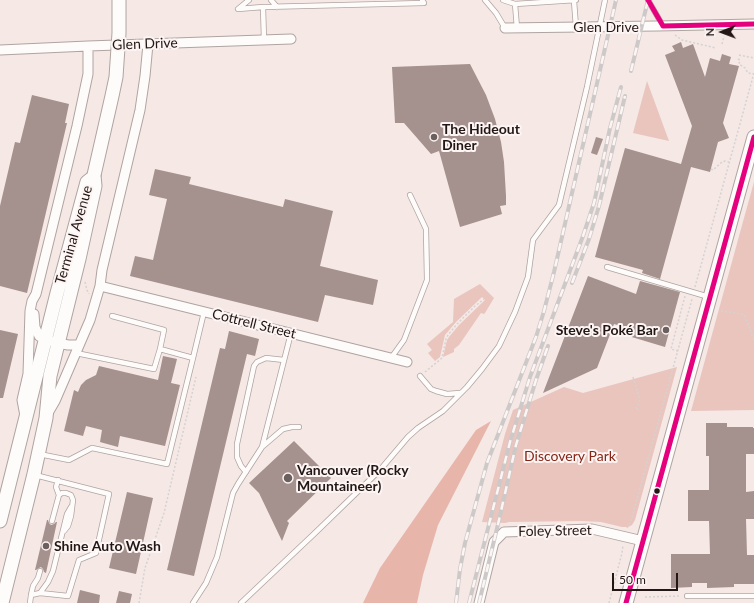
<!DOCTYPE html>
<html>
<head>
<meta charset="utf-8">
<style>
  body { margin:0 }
  #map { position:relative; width:754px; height:603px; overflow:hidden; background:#f5e8e5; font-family:Lato,sans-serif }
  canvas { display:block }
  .north { position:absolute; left:702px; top:12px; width:40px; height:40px; -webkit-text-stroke:3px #fcf5f4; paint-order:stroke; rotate:269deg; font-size:11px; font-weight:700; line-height:16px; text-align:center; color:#221715 }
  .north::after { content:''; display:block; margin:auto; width:14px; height:18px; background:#221715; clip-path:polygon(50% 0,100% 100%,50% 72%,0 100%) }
  .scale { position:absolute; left:612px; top:573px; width:66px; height:18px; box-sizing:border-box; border:2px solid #221715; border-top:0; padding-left:5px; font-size:12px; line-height:14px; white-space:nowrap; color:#221715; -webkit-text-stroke:3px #fcf5f4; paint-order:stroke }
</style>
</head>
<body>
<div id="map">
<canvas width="754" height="603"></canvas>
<div class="north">N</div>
<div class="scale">50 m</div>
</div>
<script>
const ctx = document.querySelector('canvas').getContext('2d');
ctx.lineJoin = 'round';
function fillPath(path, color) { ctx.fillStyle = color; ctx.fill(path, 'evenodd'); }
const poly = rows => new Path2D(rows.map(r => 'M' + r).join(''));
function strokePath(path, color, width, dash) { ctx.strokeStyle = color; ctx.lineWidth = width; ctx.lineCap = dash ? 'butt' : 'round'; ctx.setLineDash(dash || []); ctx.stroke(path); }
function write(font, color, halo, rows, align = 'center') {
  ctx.font = font + ' Lato,sans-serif'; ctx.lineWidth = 4; ctx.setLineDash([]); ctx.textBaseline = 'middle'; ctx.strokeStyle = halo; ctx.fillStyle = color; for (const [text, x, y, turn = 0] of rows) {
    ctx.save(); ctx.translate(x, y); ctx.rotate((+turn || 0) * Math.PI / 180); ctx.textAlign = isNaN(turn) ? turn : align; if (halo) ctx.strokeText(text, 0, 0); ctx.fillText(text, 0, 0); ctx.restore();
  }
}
fillPath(poly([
  [647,81,669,141,633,133],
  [754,182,754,410,691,411,744,218],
  [480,284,494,298,485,313,484,314,481,313,459,345,454,349,454,352,443,357,447,340,449,337,459,325,485,300,482,297,456,322,445,335,440,357,435,361,428,353,432,350,427,344,453,322,454,299],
  [677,367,635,520,632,525,628,527,622,527,601,522,582,521,509,522,505,523,482,522,505,434,513,410,564,387,583,393]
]), '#e9c5be');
fillPath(poly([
  [491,421,438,525,423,575,417,603,363,603,380,568,476,430]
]), '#e8b5ab');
fillPath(poly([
  [681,42,683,48,693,44,705,77,710,58,720,61,722,54,731,57,729,64,739,66,723,123,729,138,718,142,710,172,691,167,660,279,642,273,643,270,595,257,625,148,681,164,692,126,665,55,675,51,672,46],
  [470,64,486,95,495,119,501,142,504,162,506,196,506,205,500,206,502,214,460,227,439,151,431,154,404,123,395,123,392,67],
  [32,95,69,104,65,123,67,123,27,293,0,286,0,206,15,142,20,143],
  [596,137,603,139,597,155,591,153],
  [155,169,191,177,189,184,283,207,285,199,333,211,320,266,378,280,373,305,325,295,318,322,130,276,135,256,153,260,167,199,149,195],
  [588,276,636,294,640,281,680,292,665,347,625,335,627,328,614,324,597,368,543,393],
  [0,330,18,334,3,398,0,398],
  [229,331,259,339,255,356,247,354,194,576,167,570,220,348,225,349],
  [163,356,177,359,171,383,180,385,165,446,120,436,118,447,100,442,102,430,86,426,83,436,64,431,74,390,78,392,81,385,86,380,96,375,99,366,158,380],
  [706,423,727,423,727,427,753,427,753,428,754,428,754,454,746,454,746,492,754,491,754,519,746,519,747,555,754,555,754,584,734,584,734,587,707,588,707,583,692,583,692,587,671,588,671,554,710,554,709,521,688,521,688,490,709,490,709,456,706,456],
  [294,441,331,478,287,521,289,523,282,541,259,493,249,483],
  [127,492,153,498,136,574,109,568],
  [47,520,48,520,49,523,51,525,54,524,56,522,57,522,46,573,44,572,43,569,41,567,39,568,36,570,35,570],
  [80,590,100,595,99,603,77,603],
  [119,591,132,594,130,603,116,603]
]), '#a5918d');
const service = poly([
  [249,0,238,9,263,7],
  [271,0,277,7],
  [485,0,496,13,505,28],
  [503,0,515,4,517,28],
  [648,0,663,26],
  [574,1,576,27],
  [515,4,576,0],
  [264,40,263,7,424,3,422,0],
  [607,267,709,297],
  [112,316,164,330,160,349],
  [76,353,154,369,160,349,193,358,204,312],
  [391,358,404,340,427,280,426,229,410,195],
  [420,376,431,389,436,391,447,394,460,393],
  [262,447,283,429,292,427,299,427],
  [39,454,69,460,92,448,167,464,193,358],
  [246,472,241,466,237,457,237,444,254,366,257,362,266,358,284,360],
  [58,480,56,487,59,495],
  [52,521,59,495,62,493,66,493,71,495,73,500,71,516,68,526,64,531],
  [40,593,48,582,53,571,67,514,71,507],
  [31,595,33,586,38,578,40,571],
  [687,596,754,596],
  [30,603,31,595,40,593,68,596,79,560,96,553,109,494,35,475],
  [193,603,206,583,217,557,233,493,238,484,262,447,291,333],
  [241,603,315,533,380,470,408,437,418,428,443,411,467,387,482,369,499,346,515,312,528,277,533,240,559,205,587,87,605,0]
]);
const minor = poly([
  [505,28,657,26,754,24],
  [0,50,88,46,291,39],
  [100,286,407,362],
  [34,314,35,327,39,336,46,340,58,343,68,345,79,345],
  [48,413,55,401,90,320,100,286,102,270,140,110,145,76,148,44],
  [25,416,22,400,28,374,30,311,32,301,36,294,77,126,88,74,88,46],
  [479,603,494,542,504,532,592,529,643,541]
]);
const secondary = poly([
  [0,521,57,293,87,182,92,178],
  [2,603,34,474,46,418,50,376,79,259,95,186,94,175],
  [626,603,754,137]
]);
strokePath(service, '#afa4a1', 6);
strokePath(minor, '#afa4a1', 11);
strokePath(secondary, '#afa4a1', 15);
strokePath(poly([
  [675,35,682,40,716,48],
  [722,44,724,36],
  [739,55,754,58],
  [738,59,740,60,739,64,745,68,748,73,754,74],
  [711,169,713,170,722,162,725,161,729,162],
  [85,282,87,290,89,294],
  [695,287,754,73],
  [721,311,741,314,745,316,754,340],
  [678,351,671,349,685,296],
  [425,372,442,358,446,339,448,335,457,324,475,306,484,299],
  [633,377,640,399,636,411],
  [627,528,631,521,692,299],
  [645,597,681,596],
  [139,603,145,568,164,513,196,377],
  [609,603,622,553,623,545]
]), '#d6d2d1', 1.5, [2, 2]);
strokePath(service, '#fefcfb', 4.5);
strokePath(minor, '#fefcfb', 9);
strokePath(secondary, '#fefcfb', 13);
const rail = poly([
  [631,71,648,0],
  [572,283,589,239,599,206,625,96],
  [456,603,460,569,465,543,487,463,536,337,544,311,554,272,616,0],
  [469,603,510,442,530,377,583,236,594,203,610,128,621,87],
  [479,603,499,520,516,445,536,380,548,346]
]);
strokePath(rail, '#cdc9c8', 4);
strokePath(rail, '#fcf5f4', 2.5, [8]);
const secondaryBridge = poly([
  [94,175,112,96,116,77,119,33,119,0]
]);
strokePath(secondaryBridge, '#afa4a1', 15, []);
strokePath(secondaryBridge, '#fefcfb', 13);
strokePath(poly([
  [648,0,663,26,754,24],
  [626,603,754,137]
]), '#e5007d', 5);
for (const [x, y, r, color] of [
  [434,137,4,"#6c605e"],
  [666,330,4,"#6c605e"],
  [288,478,5,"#6c605e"],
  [657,491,3.5,"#221715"],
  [46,546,4,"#6c605e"]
]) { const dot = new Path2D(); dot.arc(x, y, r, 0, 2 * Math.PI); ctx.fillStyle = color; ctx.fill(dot); strokePath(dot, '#fcf5f4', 1.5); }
write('14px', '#221715', '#fcf5f4', [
  ["Glen Drive",606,27],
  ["Glen Drive",145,44,-2],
  ["Terminal Avenue",74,235,-74],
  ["Cottrell Street",254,324,14],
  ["Foley Street",555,531,-1]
]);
write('bold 14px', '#221715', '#fcf5f4', [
  ["The Hideout",442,129],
  ["Diner",442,145],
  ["Steve's Poké Bar",658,330,"right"],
  ["Vancouver (Rocky",297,470],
  ["Mountaineer)",297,486],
  ["Shine Auto Wash",54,546]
], 'left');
write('14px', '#862516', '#fcf5f4', [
  ["Discovery Park",570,456]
]);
</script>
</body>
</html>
